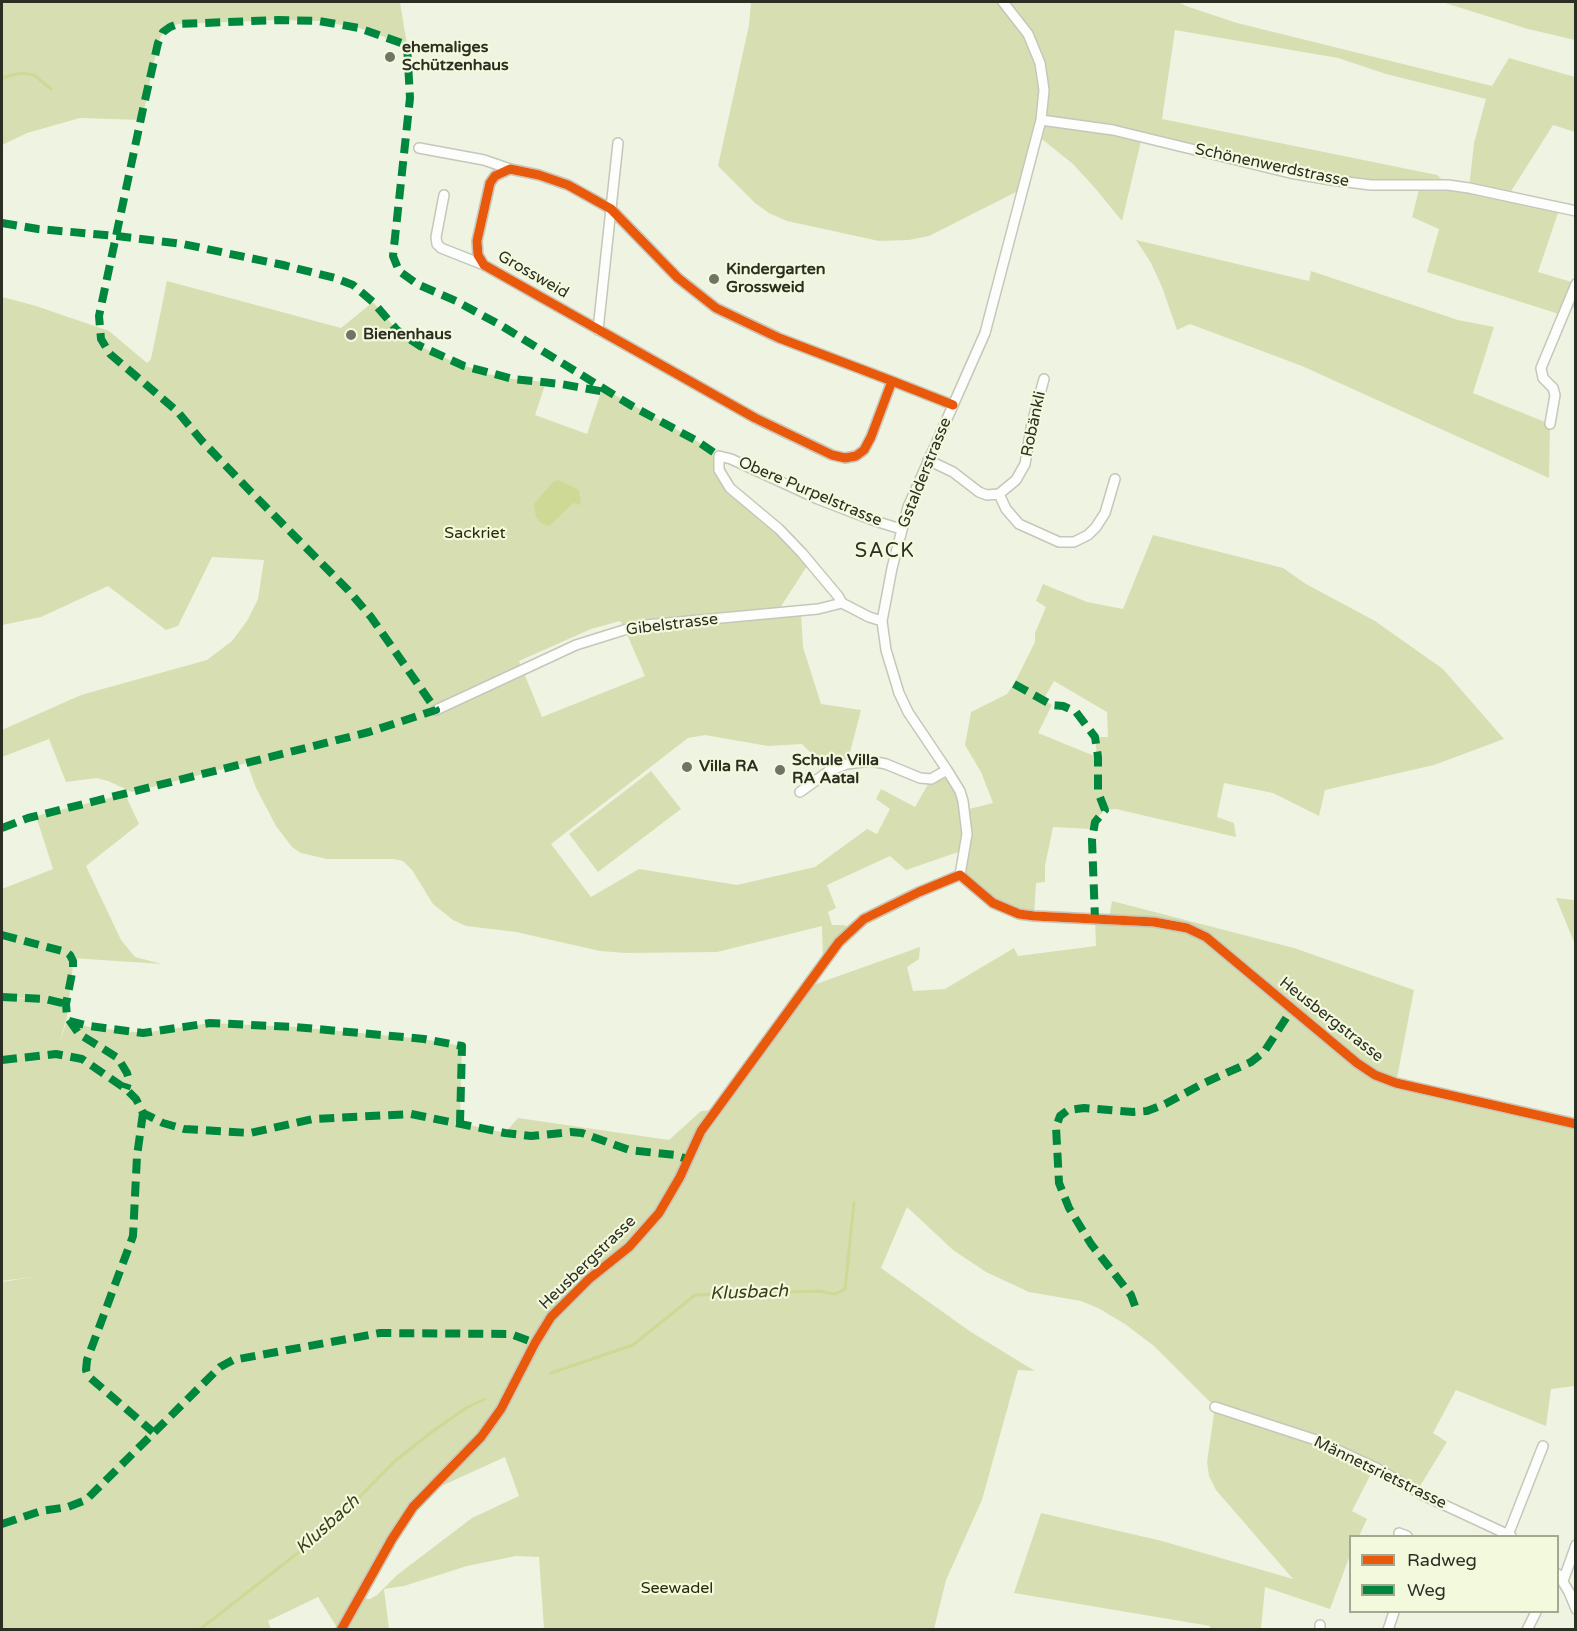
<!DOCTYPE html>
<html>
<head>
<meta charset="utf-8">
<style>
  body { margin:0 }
  #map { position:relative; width:1577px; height:1631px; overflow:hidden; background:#eff3e2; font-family:"Varela Round",sans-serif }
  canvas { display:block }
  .frame { position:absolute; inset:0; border:3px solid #2c2e24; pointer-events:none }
  .legend { position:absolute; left:1349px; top:1535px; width:210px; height:78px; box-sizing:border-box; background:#f3f9dc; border:2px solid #a3a892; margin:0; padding:8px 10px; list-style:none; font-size:18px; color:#2c2e24 }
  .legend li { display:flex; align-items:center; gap:12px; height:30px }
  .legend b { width:30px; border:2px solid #a3a892 }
</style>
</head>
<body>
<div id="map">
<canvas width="1577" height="1631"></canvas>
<div class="frame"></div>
<ul class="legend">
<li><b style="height:8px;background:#e8590c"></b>Radweg</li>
<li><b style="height:8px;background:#00873e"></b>Weg</li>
</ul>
</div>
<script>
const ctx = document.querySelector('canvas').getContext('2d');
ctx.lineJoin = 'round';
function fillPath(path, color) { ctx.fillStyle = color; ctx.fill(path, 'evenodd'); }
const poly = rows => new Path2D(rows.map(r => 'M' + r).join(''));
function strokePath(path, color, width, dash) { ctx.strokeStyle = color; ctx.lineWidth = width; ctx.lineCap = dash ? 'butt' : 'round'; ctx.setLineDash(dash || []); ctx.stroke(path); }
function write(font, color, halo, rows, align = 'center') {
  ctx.font = font + ' "Varela Round",sans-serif'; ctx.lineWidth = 4.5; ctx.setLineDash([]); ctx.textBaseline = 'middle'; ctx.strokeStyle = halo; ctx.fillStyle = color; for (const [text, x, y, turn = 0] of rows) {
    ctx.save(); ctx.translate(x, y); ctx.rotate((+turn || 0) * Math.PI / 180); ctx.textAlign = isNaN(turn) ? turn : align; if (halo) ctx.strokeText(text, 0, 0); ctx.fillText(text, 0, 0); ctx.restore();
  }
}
fillPath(poly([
  [2,2,400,2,407,45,359,28,319,21,278,20,178,24,163,32,158,43,142,120,80,118,27,133,2,145],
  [751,2,1179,2,1186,6,1237,23,1492,86,1509,58,1575,77,1575,132,1553,125,1508,196,1560,207,1538,272,1575,283,1575,308,1566,305,1562,315,1427,272,1439,229,1412,217,1420,186,1331,180,1142,137,1122,221,1095,188,1073,164,1038,136,1022,189,929,236,909,240,879,241,787,221,769,213,755,203,718,166,749,25],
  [1175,30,1338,58,1386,74,1486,99,1474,143,1469,188,1448,185,1437,175,1162,119],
  [1442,2,1575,2,1575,40,1528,29],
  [1136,240,1309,281,1311,271,1458,320,1494,327,1473,393,1550,424,1549,478,1302,366,1190,324,1177,330,1162,287,1151,263],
  [167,281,341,328,373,302,397,330,420,346,440,356,487,374,514,379,546,382,535,415,587,434,601,392,608,391,697,441,719,456,722,476,809,563,778,611,624,627,620,621,591,629,519,661,542,717,645,676,626,632,648,628,801,614,803,647,821,704,861,710,847,764,829,771,802,744,768,746,705,735,688,738,551,844,591,897,639,869,737,885,815,867,867,829,877,834,890,809,876,799,881,789,915,807,931,779,947,770,965,810,993,803,981,772,965,745,971,712,1007,694,1014,684,1035,642,1035,633,1046,607,1036,601,1043,584,1087,602,1123,609,1153,535,1283,568,1306,584,1375,621,1443,669,1504,739,1434,765,1325,790,1319,816,1273,793,1224,783,1217,817,1234,823,1236,837,1116,809,1105,810,1099,816,1093,829,1053,827,1045,866,1045,882,1036,883,1034,916,1007,910,960,875,964,850,906,870,890,856,827,885,836,908,828,912,832,925,844,925,852,929,823,963,822,926,717,952,626,953,600,951,516,932,466,926,453,920,433,904,412,870,403,861,394,859,327,859,301,853,292,847,276,826,256,788,247,763,132,792,108,781,97,778,66,782,49,739,2,757,2,730,81,695,207,660,232,641,247,621,258,599,264,560,212,557,178,626,166,630,108,586,41,617,2,625,2,297,36,306,109,331,147,363,151,359],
  [1054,681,1107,712,1108,737,1095,737,1097,757,1038,733,1052,705,1043,700],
  [651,771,681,809,598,872,569,834],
  [125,794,139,824,86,866,121,940,135,957,162,964,71,958,73,965,67,1017,59,1044,68,1018,76,1023,89,1027,143,1033,210,1023,295,1027,423,1039,462,1046,460,1123,505,1133,518,1118,669,1140,701,1111,716,1110,805,988,920,947,919,959,907,967,913,991,945,989,1014,948,1018,956,1096,946,1095,919,1109,919,1112,901,1294,948,1414,990,1396,1083,1575,1124,1575,1386,1551,1389,1546,1426,1456,1390,1433,1433,1447,1442,1417,1491,1374,1468,1352,1511,1367,1519,1359,1536,1350,1536,1350,1555,1330,1609,1265,1587,1261,1629,1210,1629,1210,1626,1014,1593,1041,1513,1162,1541,1293,1579,1216,1490,1209,1476,1207,1462,1215,1407,1154,1346,1125,1324,1098,1308,1081,1301,1029,1292,986,1272,953,1250,907,1207,881,1268,971,1332,1035,1371,1018,1370,982,1500,946,1580,934,1629,544,1629,539,1557,516,1556,467,1566,404,1586,384,1589,389,1629,338,1629,318,1597,268,1621,271,1629,2,1629,2,1282,32,1277,2,1281,2,998,33,999,2,996,2,889,53,869,36,816],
  [505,1457,519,1496,472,1518,397,1575,377,1595,370,1599,359,1598,426,1493],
  [1556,898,1575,900,1575,946,1574,942]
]), '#d7dfb2');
fillPath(poly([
  [558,480,579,490,581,505,573,503,549,526,542,524,536,517,534,504,552,483]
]), '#ced996');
strokePath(poly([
  [2,78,20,73,34,75,51,89],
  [551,1373,633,1345,695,1295,819,1291,835,1294,845,1289,854,1203],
  [199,1630,326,1531,395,1461,429,1434,466,1408,485,1399]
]), '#ced996', 3);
const minor = poly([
  [1041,120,1113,130,1290,173,1331,180,1371,185,1448,185,1469,188,1576,211],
  [419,148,484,160,510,169],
  [444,195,436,237,437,244,441,248,484,265],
  [598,330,618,143],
  [892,381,871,437,864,450,856,456,845,458,832,455,755,418,484,265,478,255,477,241,490,183,495,176,510,169,539,175,568,185,611,209,678,278,716,308,779,338,892,381,953,405],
  [1550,424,1555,395,1553,388,1543,378,1541,368,1576,284],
  [928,460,953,472,979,492,987,495,999,494,1016,480,1025,464,1032,423,1044,379],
  [999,494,1006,509,1019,524,1059,542,1074,542,1088,535,1096,527,1105,513,1115,479],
  [842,603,838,596,802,553,779,529,730,488,719,470,719,456,731,459,818,499,875,521,901,529],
  [436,710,576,645,624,630,646,625,818,609,842,603,869,617,882,621],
  [800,792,829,771,847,764,871,761,886,764,920,778,931,779,947,770],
  [960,875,967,834,963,801,960,791,947,770,908,712,899,693,886,650,882,621,892,568,908,507,985,333,1041,120,1044,90,1040,63,1028,34,1003,2],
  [960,875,993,903,1019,914,1034,916,1154,922,1187,928,1206,937,1357,1063,1375,1075,1396,1083,1576,1124],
  [1215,1407,1316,1440,1374,1467,1425,1496,1511,1536],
  [1399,1533,1407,1536],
  [1508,1535,1543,1446],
  [1558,1574,1569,1592,1576,1609],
  [1563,1581,1576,1545],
  [341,1630,392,1539,413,1507,481,1437,501,1409,535,1343,551,1317,589,1279,629,1247,659,1213,680,1177,701,1131,839,942,864,919,919,892,960,875],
  [1320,1630,1320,1625],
  [1388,1630,1394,1612],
  [1527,1630,1536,1612]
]);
strokePath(minor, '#c4c7ba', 12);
strokePath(minor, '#fdfdfb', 9);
strokePath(poly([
  [2,223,38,229,117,236,183,244,283,265,335,278,353,285,373,302,397,330,408,338,420,346,464,366,513,379,561,384,605,392],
  [1014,684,1052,705,1063,706,1076,712,1095,737,1098,757,1098,792,1105,810,1095,822,1092,840,1095,919],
  [2,828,28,818,369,732,436,710,371,617,348,590,251,492,202,441,177,411,110,354,101,339,99,316,143,109,158,43,163,32,170,27,178,24,278,20,319,21,359,28,407,45,410,98,393,256,399,271,417,284,456,301,502,326,632,406,697,441,719,456],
  [2,935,66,952,70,955,73,961,73,968,66,1004,67,1017,79,1034,118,1058,127,1073,129,1080,126,1089],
  [2,997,45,999,66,1004],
  [69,1021,89,1026,143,1033,210,1023,295,1027,424,1039,462,1046,460,1123],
  [2,1060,56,1054,82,1059,126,1089,136,1099,143,1113,163,1123,184,1129,250,1133,313,1119,411,1114,505,1133,531,1136,571,1132,582,1133,629,1150,675,1155,687,1159],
  [143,1113,137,1156,133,1236,87,1360,86,1370,88,1376,153,1432],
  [1135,1306,1131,1295,1091,1244,1069,1208,1059,1183,1056,1127,1060,1116,1068,1110,1084,1108,1133,1112,1147,1111,1165,1104,1204,1083,1251,1062,1264,1052,1292,1009],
  [2,1524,41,1511,68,1507,86,1500,220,1367,233,1360,380,1333,511,1334,535,1343]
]), '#00873e', 8, [15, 8]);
strokePath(poly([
  [892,381,871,437,864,450,856,456,845,458,832,455,755,418,484,265,478,255,477,241,490,183,495,176,510,169,539,175,568,185,611,209,678,278,716,308,779,338,892,381,953,405],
  [341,1630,392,1539,413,1507,481,1437,501,1409,535,1343,551,1317,589,1279,629,1247,659,1213,680,1177,701,1131,839,942,864,919,919,892,960,875,993,903,1019,914,1034,916,1154,922,1187,928,1206,937,1357,1063,1375,1075,1396,1083,1576,1124]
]), '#e8590c', 9);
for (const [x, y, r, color] of [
  [390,57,6,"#707366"],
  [714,279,6,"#707366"],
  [351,335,6,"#707366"],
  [687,767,6,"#707366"],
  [780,770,6,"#707366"]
]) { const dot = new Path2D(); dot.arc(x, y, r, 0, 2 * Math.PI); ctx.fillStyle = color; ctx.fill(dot); strokePath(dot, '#f3f9dc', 2); }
write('bold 16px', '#2c2e24', '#f3f9dc', [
  ["ehemaliges",402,48],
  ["Schützenhaus",402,66],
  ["Kindergarten",726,270],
  ["Grossweid",726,288],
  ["Bienenhaus",363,335],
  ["Schule Villa",792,761],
  ["RA Aatal",792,779],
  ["Villa RA",699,767]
], 'left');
write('16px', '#2c2e24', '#f3f9dc', [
  ["Schönenwerdstrasse",1272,166,12],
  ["Grossweid",533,275,30],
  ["Robänkli",1034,424,-78],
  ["Gstalderstrasse",925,473,-68],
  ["Obere Purpelstrasse",810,492,23],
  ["Gibelstrasse",672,625,-7],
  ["Heusbergstrasse",1331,1020,38],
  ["Heusbergstrasse",588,1263,-44],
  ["Männetsrietstrasse",1380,1473,26]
]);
write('16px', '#282c05', '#f3f9dc', [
  ["Sackriet",475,534],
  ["Seewadel",677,1589]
]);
write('italic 18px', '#3a401a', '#f3f9dc', [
  ["Klusbach",749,1293,-2],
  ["Klusbach",328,1525,-42]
]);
ctx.letterSpacing = '1.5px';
write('20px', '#2c2e24', '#f3f9dc', [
  ["SACK",885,552]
]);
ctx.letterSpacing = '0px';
</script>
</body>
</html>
